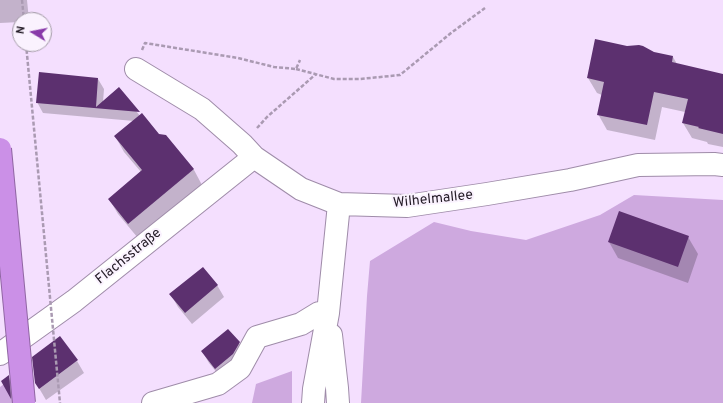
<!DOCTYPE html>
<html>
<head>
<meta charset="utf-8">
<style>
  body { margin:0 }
  #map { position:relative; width:723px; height:403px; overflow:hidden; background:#f4dffe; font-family:Overpass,sans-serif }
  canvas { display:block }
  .north { position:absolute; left:12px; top:12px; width:40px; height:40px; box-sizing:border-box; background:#faf2fe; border:1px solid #a39ba7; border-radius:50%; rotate:280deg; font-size:11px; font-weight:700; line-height:16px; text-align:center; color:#211924 }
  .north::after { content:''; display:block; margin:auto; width:14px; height:18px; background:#8839a9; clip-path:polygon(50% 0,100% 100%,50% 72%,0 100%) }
</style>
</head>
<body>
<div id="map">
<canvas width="723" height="403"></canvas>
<div class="north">N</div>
</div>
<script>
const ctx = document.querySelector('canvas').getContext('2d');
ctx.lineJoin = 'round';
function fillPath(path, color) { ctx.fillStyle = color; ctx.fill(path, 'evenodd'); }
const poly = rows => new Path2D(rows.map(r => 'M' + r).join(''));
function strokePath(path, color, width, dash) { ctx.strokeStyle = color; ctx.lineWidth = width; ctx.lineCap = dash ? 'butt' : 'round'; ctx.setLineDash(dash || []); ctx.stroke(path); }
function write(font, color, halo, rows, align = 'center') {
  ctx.font = font + ' Overpass,sans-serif'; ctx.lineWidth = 4; ctx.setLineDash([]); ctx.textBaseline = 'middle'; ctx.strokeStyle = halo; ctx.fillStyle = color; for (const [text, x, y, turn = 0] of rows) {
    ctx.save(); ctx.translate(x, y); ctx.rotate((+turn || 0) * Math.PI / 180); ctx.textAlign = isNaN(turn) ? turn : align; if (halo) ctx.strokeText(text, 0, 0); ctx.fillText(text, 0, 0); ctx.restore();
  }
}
fillPath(poly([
  [634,195,723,200,723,403,361,403,367,296,370,261,434,222,471,231,526,240,600,215],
  [292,371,292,403,252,403,256,384],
  [12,378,25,403,0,403,0,387]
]), '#cea9df');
fillPath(poly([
  [0,0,27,0,29,20,20,20,20,22,0,23],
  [653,53,673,57,677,64,723,75,723,147,708,144,707,142,692,138,683,123,685,112,662,107,655,140,607,130,598,114,602,95,597,93,588,78],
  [98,79,104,89,103,102,119,89,140,116,159,135,165,136,194,170,202,185,138,238,118,214,109,199,141,172,124,152,115,136,134,121,43,113,37,102],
  [688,237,698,254,688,283,618,258,609,242],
  [217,285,224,297,192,324,178,307,171,295],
  [239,343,246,355,223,380,209,363,202,351],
  [77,361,84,373,46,400,36,383],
  [8,376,12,382,13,401,2,381]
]), '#0003');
fillPath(poly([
  [595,39,627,46,639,45,643,46,654,52,673,56,672,62,723,74,723,134,698,128,699,127,682,123,688,99,654,92,647,125,597,115,604,82,587,78],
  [39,72,98,78,96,107,119,87,140,112,36,103],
  [142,113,159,134,166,135,194,169,128,224,108,199,142,170,114,136],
  [619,211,689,236,678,267,608,242],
  [203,267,218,285,185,313,169,294],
  [228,329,240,342,233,354,215,369,201,351],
  [60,336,78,360,39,389,35,383,32,357],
  [9,375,11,399,1,381]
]), '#5c306f');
const minor = poly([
  [136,69,202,109,242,144,254,157,301,189,339,204,407,206,487,194,570,180,638,165,714,164,723,165],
  [331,335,337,388,338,403],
  [0,354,74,301,254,157],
  [153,403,218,384,240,368,257,337,301,324,319,313,328,313],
  [313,403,314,389,328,313,339,204]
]);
strokePath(minor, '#9f8ca9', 24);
strokePath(poly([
  [22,0,24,20],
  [142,50,145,43,238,58,274,67,296,69,300,60],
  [296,69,334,79,360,79,400,75,451,33,485,8],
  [257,128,267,117,316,74]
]), '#aa9ab2', 2.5, [4, 2]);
strokePath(minor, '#fff', 22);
const highwayBridge = poly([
  [0,149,24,403]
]);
strokePath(highwayBridge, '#9066a3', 24, []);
strokePath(poly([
  [26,44,60,403]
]), '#aa9ab2', 2.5, [4, 2]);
strokePath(highwayBridge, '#cb90e7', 22);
write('14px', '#211924', '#faf2fe', [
  ["Wilhelmallee",433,200,-6],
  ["Flachsstraße",129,257,-39]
]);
</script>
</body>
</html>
